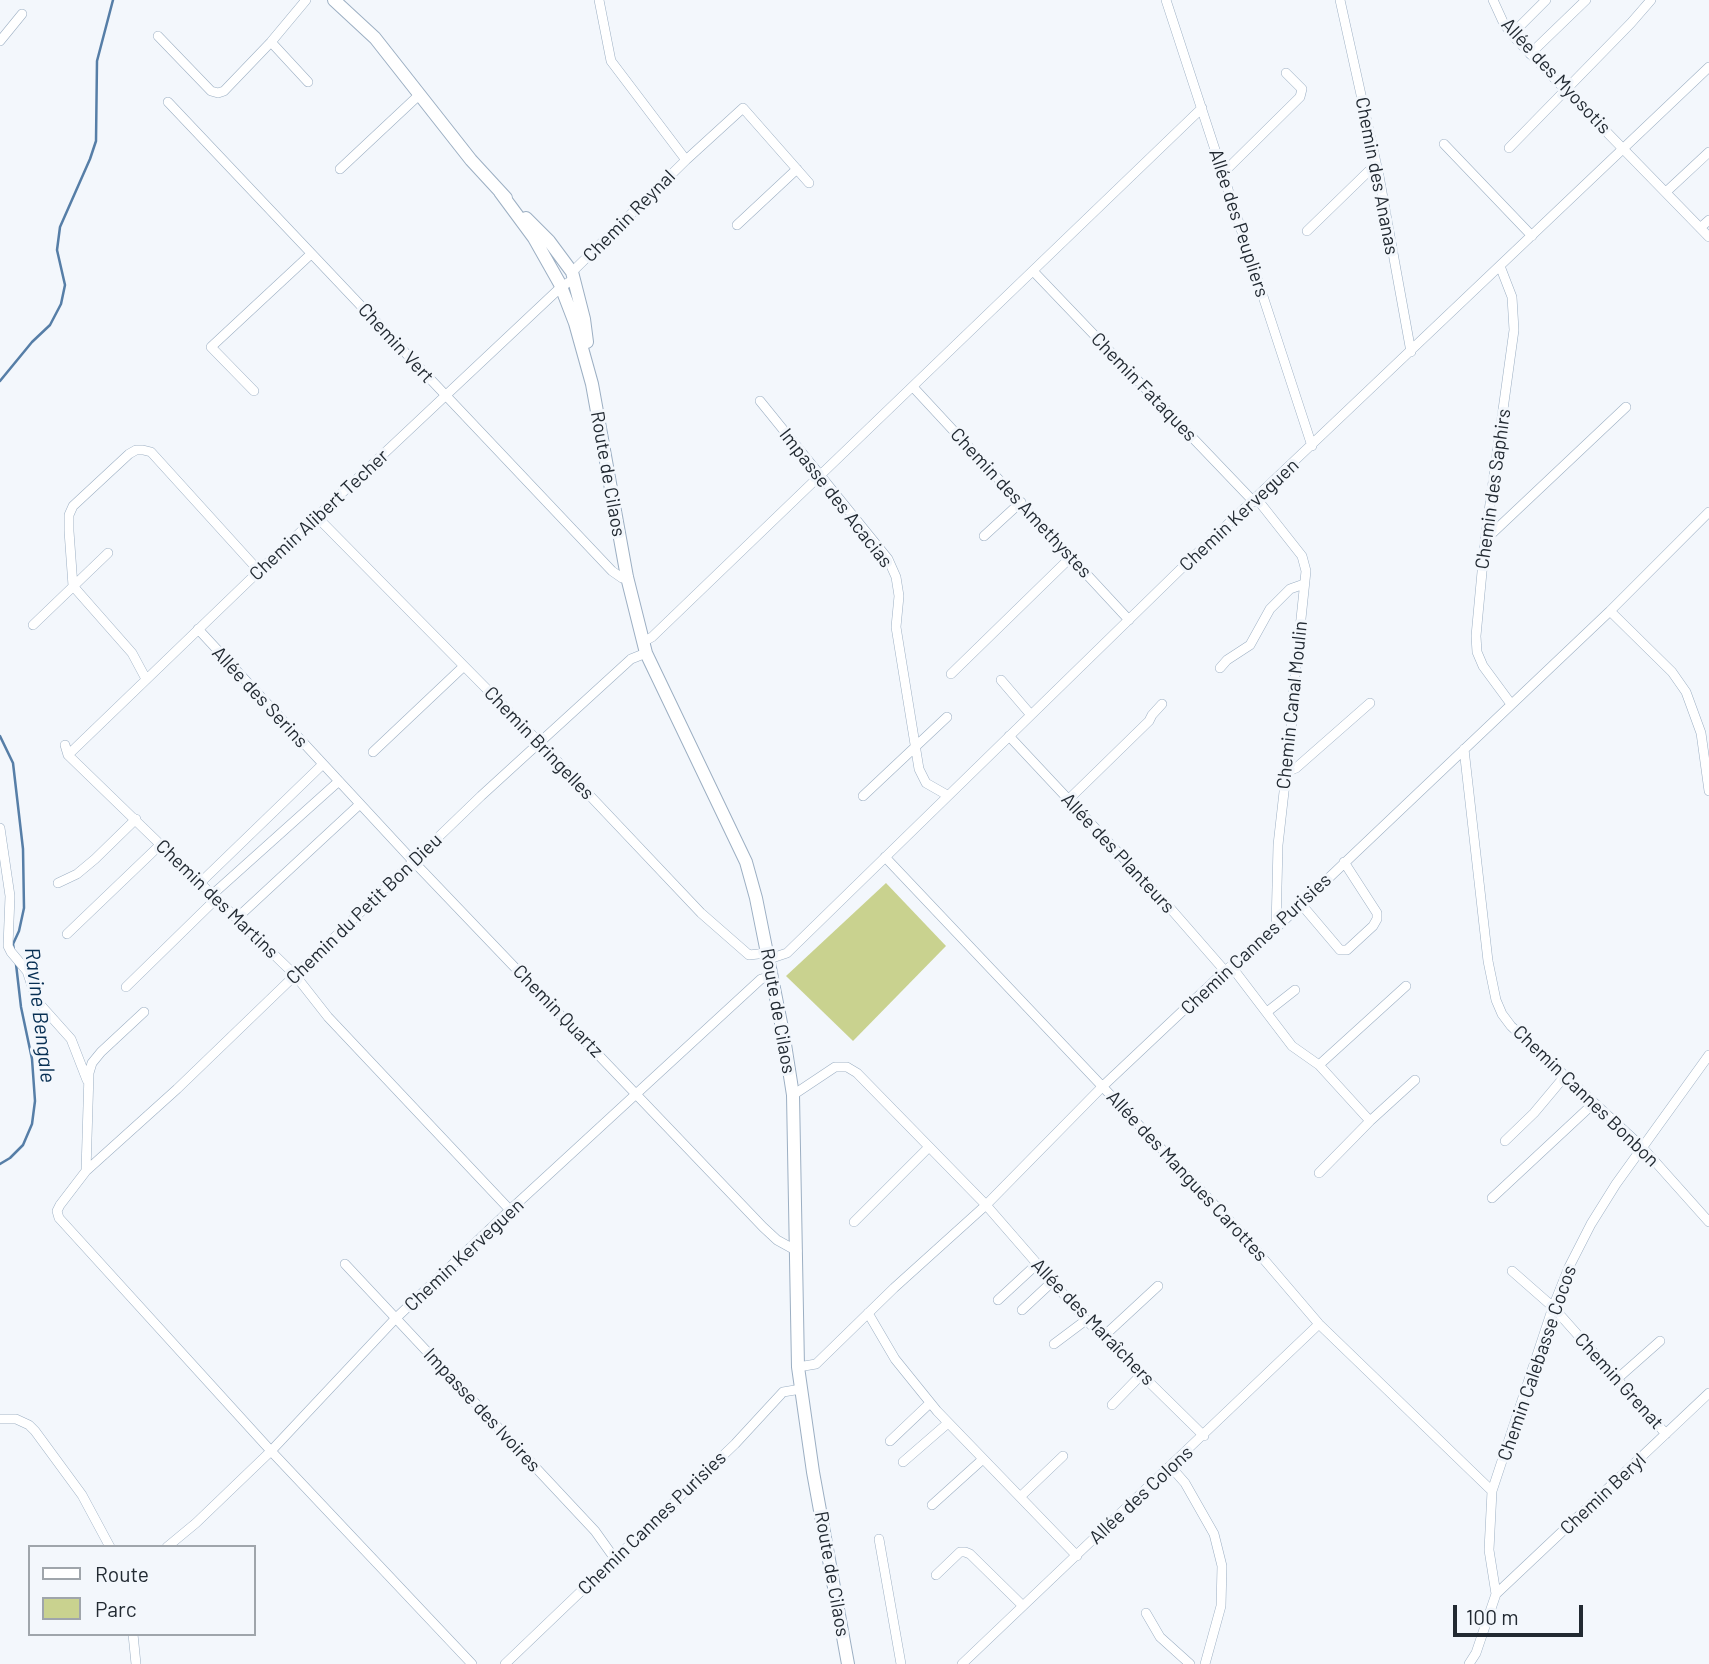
<!DOCTYPE html>
<html>
<head>
<meta charset="utf-8">
<style>
  body { margin:0 }
  #map { position:relative; width:1709px; height:1664px; overflow:hidden; background:#f3f7fc; font-family:Barlow,sans-serif }
  canvas { display:block }
  .legend { position:absolute; left:28px; top:1545px; width:228px; height:91px; box-sizing:border-box; background:#f3f7fc; border:2px solid #9fa5ab; margin:0; padding:9px 12px; list-style:none; font-size:21px; color:#222a32 }
  .legend li { display:flex; align-items:center; gap:14px; height:35px }
  .legend b { width:35px; border:2px solid #9fa5ab }
  .scale { position:absolute; left:1453px; top:1605px; width:130px; height:32px; box-sizing:border-box; border:4px solid #222a32; border-top:0; padding-left:9px; font-size:21px; line-height:24px; white-space:nowrap; color:#222a32; -webkit-text-stroke:5px #f3f7fc; paint-order:stroke }
</style>
</head>
<body>
<div id="map">
<canvas width="1709" height="1664"></canvas>
<ul class="legend">
<li><b style="height:9px;background:#fff"></b>Route</li>
<li><b style="height:19px;background:#c9d28f"></b>Parc</li>
</ul>
<div class="scale">100 m</div>
</div>
<script>
const ctx = document.querySelector('canvas').getContext('2d');
ctx.lineJoin = 'round';
function fillPath(path, color) { ctx.fillStyle = color; ctx.fill(path, 'evenodd'); }
const poly = rows => new Path2D(rows.map(r => 'M' + r).join(''));
function strokePath(path, color, width, dash) { ctx.strokeStyle = color; ctx.lineWidth = width; ctx.lineCap = dash ? 'butt' : 'round'; ctx.setLineDash(dash || []); ctx.stroke(path); }
function write(font, color, halo, rows, align = 'center') {
  ctx.font = font + ' Barlow,sans-serif'; ctx.lineWidth = 6; ctx.setLineDash([]); ctx.textBaseline = 'middle'; ctx.strokeStyle = halo; ctx.fillStyle = color; for (const [text, x, y, turn = 0] of rows) {
    ctx.save(); ctx.translate(x, y); ctx.rotate((+turn || 0) * Math.PI / 180); ctx.textAlign = isNaN(turn) ? turn : align; if (halo) ctx.strokeText(text, 0, 0); ctx.fillText(text, 0, 0); ctx.restore();
  }
}
fillPath(poly([
  [886,883,946,946,853,1041,786,976]
]), '#c9d28f');
strokePath(poly([
  [0,381,32,342,50,325,61,304,65,285,57,250,60,227,90,159,96,141,97,61,113,0],
  [0,736,13,763,23,849,24,908,19,931,13,944,14,951],
  [0,1164,10,1158,23,1145,32,1124,35,1101,32,1059,21,1007,16,964]
]), '#567ea7', 2.5);
const street = poly([
  [599,0,611,61,686,160],
  [1166,0,1312,446],
  [1340,0,1379,176,1411,352],
  [1493,0,1504,24,1515,38,1709,237],
  [1512,34,1546,0],
  [158,36,211,91,218,93,224,91,271,42,306,0],
  [0,41,22,14],
  [271,42,308,82],
  [1530,54,1586,0],
  [168,102,612,571,622,578,627,577],
  [1444,144,1532,236],
  [1509,148,1631,23,1651,0],
  [340,169,419,95],
  [1223,173,1300,97,1302,89,1286,73],
  [1666,192,1709,152],
  [737,225,797,169],
  [1700,228,1709,220],
  [1307,231,1376,164],
  [1500,266,1512,297,1514,330,1485,540,1476,636,1477,652,1483,666,1511,704],
  [572,272,686,160,743,108,809,183],
  [1034,272,1254,502],
  [913,387,1129,620],
  [254,391,211,347,311,254],
  [760,401,888,559,896,577,899,596,896,627,919,769,926,783,947,795],
  [1257,499,1302,556,1306,571,1293,695,1289,771,1285,783,1278,845,1276,928],
  [317,517,541,744,701,913,749,955,767,953],
  [984,536,1021,502],
  [1485,540,1626,407],
  [1610,611,1672,672,1686,692,1701,733,1709,791],
  [33,625,108,553],
  [198,629,413,861,763,1227,777,1240,797,1251],
  [643,642,652,637,1202,108],
  [1220,668,1227,660,1250,645,1270,609,1290,589,1304,584],
  [951,674,1071,557],
  [146,679,132,653,73,586,69,531,69,515,73,506,129,454,136,450,143,450,151,452,259,571],
  [1001,680,1031,715],
  [1009,736,1170,908,1225,971],
  [65,745,68,755,295,975,328,1017,510,1210],
  [1464,749,1488,961,1496,1000,1502,1014,1511,1026,1642,1147,1709,1222],
  [373,752,464,666],
  [68,755,259,571,561,287,574,279],
  [1289,771,1296,768,1370,703],
  [863,796,947,717],
  [1068,800,1149,721,1152,715,1162,704],
  [0,828,10,896,8,946,11,952,27,971,37,1001,71,1039,87,1080],
  [885,857,1243,1235,1319,1324,1492,1491],
  [201,882,323,764],
  [58,883,77,874,95,859,136,819],
  [213,894,339,781],
  [1301,904,1340,950,1347,950,1373,926,1377,919,1377,913,1344,862],
  [237,918,360,804],
  [67,934,161,844],
  [769,959,787,953,1190,560,1709,67],
  [1231,966,1292,1046,1319,1065,1370,1121],
  [126,987,217,898],
  [1267,1012,1295,990],
  [1319,1065,1406,986],
  [793,1095,835,1067,847,1067,857,1073,986,1205,1086,1320,1204,1436],
  [1505,1141,1534,1113,1565,1076],
  [86,1171,89,1073,92,1063,101,1052,144,1012],
  [1319,1173,1370,1121,1415,1080],
  [1492,1198,1594,1103],
  [854,1222,929,1147],
  [345,1264,595,1531,615,1559],
  [1512,1271,1553,1307,1666,1434],
  [998,1300,1037,1264],
  [1022,1310,1052,1282],
  [868,1313,895,1359,937,1411,1077,1556],
  [1104,1336,1158,1286],
  [1054,1344,1086,1320],
  [798,1367,816,1364,894,1288,986,1205,1103,1086,1225,971,1276,928,1610,611,1709,512],
  [1617,1379,1660,1341],
  [1112,1405,1142,1374],
  [0,1419,16,1419,29,1425,35,1431,82,1495,110,1547],
  [890,1441,930,1403],
  [903,1462,948,1423],
  [1171,1467,1185,1483,1214,1534,1222,1566,1221,1606,1205,1664],
  [1020,1497,1063,1456],
  [932,1505,983,1459],
  [879,1539,901,1664],
  [167,1547,196,1523,271,1451,395,1319,510,1210,761,979,772,976],
  [936,1575,960,1552,965,1552,970,1554,1023,1606],
  [1496,1594,1709,1393],
  [1146,1613,1160,1637,1190,1664],
  [133,1634,136,1664],
  [472,1664,271,1451,59,1218,57,1211,60,1205,86,1171,177,1089,481,796,631,659,646,653],
  [505,1664,735,1444,783,1392,801,1389],
  [962,1664,1319,1324],
  [1469,1664,1476,1653,1496,1594,1489,1550,1492,1491,1553,1307,1569,1267,1591,1224,1616,1184,1709,1055]
]);
const secondary = poly([
  [334,0,375,38,471,160,506,198],
  [500,192,534,238,560,284,575,323,592,384,627,577,646,653,746,862,756,898,784,1038,793,1095,798,1367,813,1472,848,1664],
  [526,218,549,241,572,272,584,319,587,342]
]);
strokePath(street, '#9cafc3', 10);
strokePath(secondary, '#9cafc3', 14);
strokePath(street, '#fff', 9);
strokePath(secondary, '#fff', 12);
write('19px', '#222a32', '#f3f7fc', [
  ["Allée des Myosotis",1556,76,47],
  ["Chemin des Ananas",1377,176,79],
  ["Chemin Reynal",629,216,-45],
  ["Allée des Peupliers",1239,223,72],
  ["Chemin Vert",396,343,47],
  ["Chemin Fataques",1144,387,46],
  ["Route de Cilaos",608,474,80],
  ["Chemin des Saphirs",1493,489,-82],
  ["Impasse des Acacias",836,498,52],
  ["Chemin des Amethystes",1021,503,47],
  ["Chemin Alibert Techer",319,515,-43],
  ["Chemin Kerveguen",1239,515,-43],
  ["Allée des Serins",260,697,47],
  ["Chemin Canal Moulin",1292,705,-84],
  ["Chemin Bringelles",539,743,46],
  ["Allée des Planteurs",1118,853,47],
  ["Chemin des Martins",217,899,44],
  ["Chemin du Petit Bon Dieu",364,909,-44],
  ["Chemin Cannes Purisies",1256,944,-43],
  ["Chemin Quartz",558,1011,46],
  ["Route de Cilaos",778,1011,80],
  ["Chemin Cannes Bonbon",1586,1096,44],
  ["Allée des Mangues Carottes",1187,1176,47],
  ["Chemin Kerveguen",464,1255,-43],
  ["Allée des Maraîchers",1093,1322,46],
  ["Chemin Calebasse Cocos",1537,1363,-71],
  ["Chemin Grenat",1619,1381,48],
  ["Impasse des Ivoires",482,1410,47],
  ["Chemin Beryl",1603,1494,-43],
  ["Allée des Colons",1141,1495,-43],
  ["Chemin Cannes Purisies",652,1523,-44],
  ["Route de Cilaos",832,1574,80]
]);
write('italic 21px', '#072f53', '#f3f7fc', [
  ["Ravine Bengale",40,1015,83]
]);
</script>
</body>
</html>
